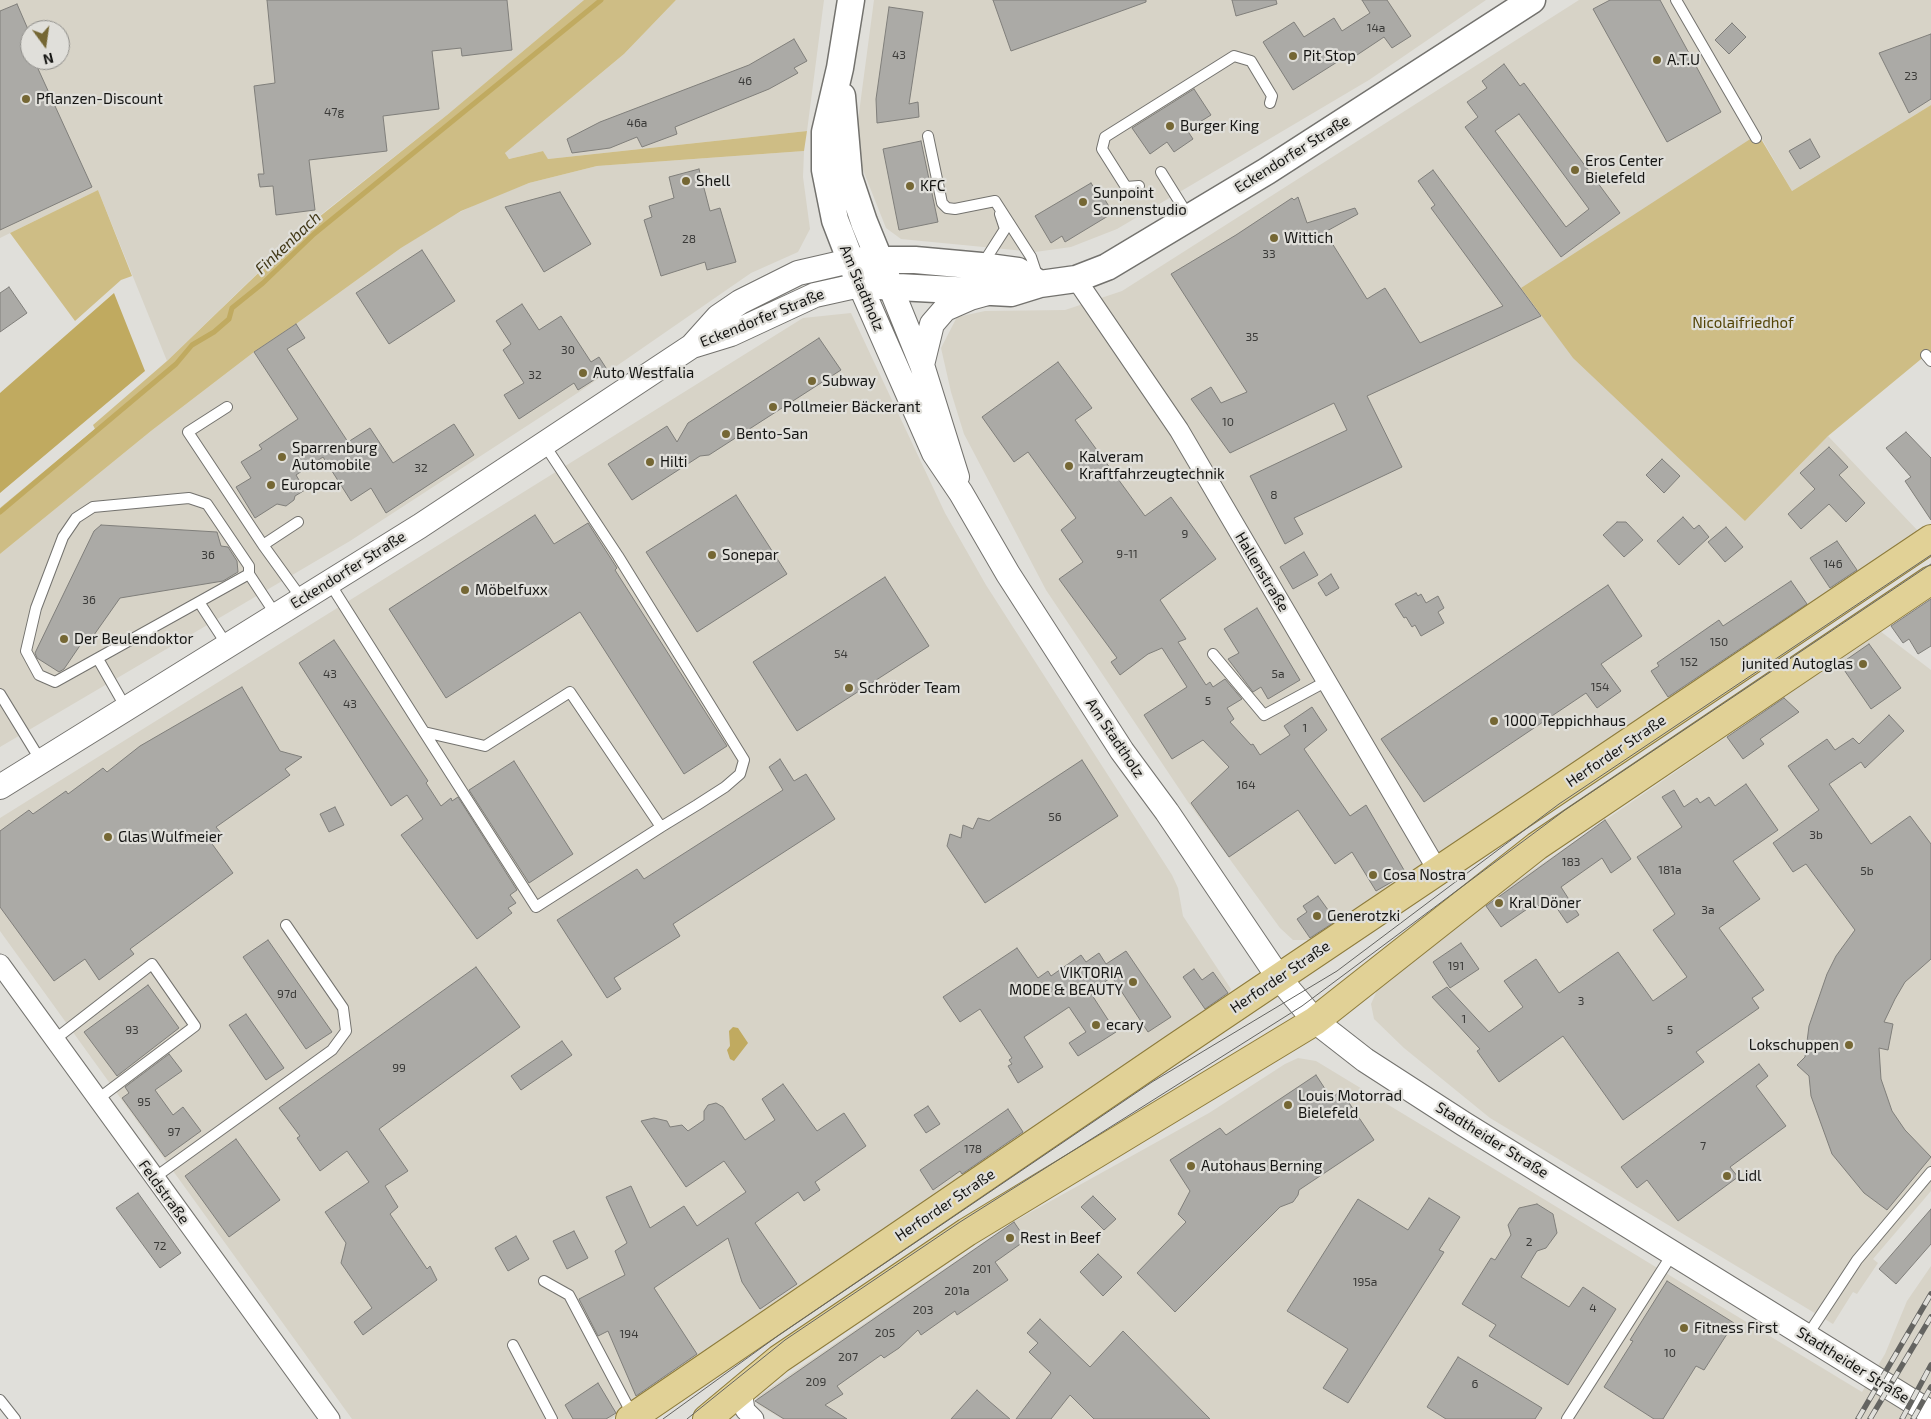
<!DOCTYPE html>
<html>
<head>
<meta charset="utf-8">
<style>
  body { margin:0 }
  #map { position:relative; width:1931px; height:1419px; overflow:hidden; background:#e0dfda; font-family:"Exo 2",sans-serif }
  canvas { display:block }
  .north { position:absolute; left:20px; top:20px; width:50px; height:50px; box-sizing:border-box; background:#e0dfda; border:1px solid #8f8e8a; border-radius:50%; rotate:166deg; font-size:14px; font-weight:700; line-height:20px; text-align:center; color:#151513 }
  .north::after { content:''; display:block; margin:auto; width:18px; height:22px; background:#756734; clip-path:polygon(50% 0,100% 100%,50% 72%,0 100%) }
</style>
</head>
<body>
<div id="map">
<canvas width="1931" height="1419"></canvas>
<div class="north">N</div>
</div>
<script>
const ctx = document.querySelector('canvas').getContext('2d');
ctx.lineJoin = 'round';
function fillPath(path, color) { ctx.fillStyle = color; ctx.fill(path, 'evenodd'); }
const poly = rows => new Path2D(rows.map(r => 'M' + r).join(''));
function strokePath(path, color, width, dash) { ctx.strokeStyle = color; ctx.lineWidth = width; ctx.lineCap = dash ? 'butt' : 'round'; ctx.setLineDash(dash || []); ctx.stroke(path); }
function write(font, color, halo, rows, align = 'center') {
  ctx.font = font + ' "Exo 2",sans-serif'; ctx.lineWidth = 4.5; ctx.setLineDash([]); ctx.textBaseline = 'middle'; ctx.strokeStyle = halo; ctx.fillStyle = color; for (const [text, x, y, turn = 0] of rows) {
    ctx.save(); ctx.translate(x, y); ctx.rotate((+turn || 0) * Math.PI / 180); ctx.textAlign = isNaN(turn) ? turn : align; if (halo) ctx.strokeText(text, 0, 0); ctx.fillText(text, 0, 0); ctx.restore();
  }
}
fillPath(poly([
  [0,0,584,0,447,115,304,228,167,361,98,190,0,238],
  [30,30,60,30,60,60,30,60],
  [676,0,824,0,807,131,548,159,543,151,509,159,505,153,624,54],
  [874,0,1486,0,1369,80,1117,229,1071,247,1035,252,901,239,886,228,861,165,857,128],
  [1579,0,1931,0,1931,105,1792,191,1759,134,1745,521,1828,436,1918,531,1310,940,1293,940,1280,928,1188,802,1046,590,964,434,951,392,941,348,957,317,985,311,1065,310,1122,291],
  [804,151,803,177,810,229,798,252,751,273,579,392,350,541,0,747,0,554,151,431,254,352,296,324,401,248,442,221,484,200,529,183,597,166],
  [851,313,945,513,986,585,1172,875,1178,888,1183,916,1231,989,1228,996,611,1419,352,1419,0,931,0,818,803,318],
  [1880,631,1931,670,1931,1191,1873,1259,1878,1263,1857,1294,1853,1292,1833,1324,1490,1118,1404,1048,1374,1019,1371,1004,1378,988,1485,903],
  [1298,1058,1316,1061,1862,1392,1885,1354,1907,1301,1931,1266,1931,1419,782,1419,757,1404,757,1397,1013,1222,1209,1113,1285,1064]
]), '#d7d3c7');
fillPath(poly([
  [584,0,676,0,624,54,505,153,509,159,543,151,548,159,807,131,804,151,597,166,529,183,461,211,401,248,296,324,254,352,151,431,0,554,0,508,95,429,93,425,167,361,304,229,447,115],
  [1931,105,1931,354,1926,355,1828,436,1745,521,1573,358,1521,288,1758,134,1792,191],
  [98,190,132,276,121,280,75,321,10,233]
]), '#cebd85');
fillPath(poly([
  [114,293,145,371,0,493,0,393],
  [733,1027,738,1028,748,1043,734,1061,730,1059,727,1050,730,1046,729,1031]
]), '#c0aa60');
strokePath(poly([
  [0,512,176,364,192,345,214,332,229,319,232,308,263,283,314,234,601,0]
]), '#c0aa60', 5);
const building = poly([
  [267,0,507,0,512,50,462,56,461,48,432,51,439,109,383,116,387,151,309,160,315,210,276,215,273,186,260,187,258,174,264,174,254,86,275,83,267,0],
  [993,0,1146,0,1146,2,1011,51,993,0],
  [1232,0,1276,0,1277,4,1236,16,1232,0],
  [1362,0,1387,0,1411,36,1392,48,1384,37,1348,61,1345,57,1293,90,1263,42,1294,22,1304,37,1334,18,1342,31,1370,13,1362,0],
  [1610,0,1660,0,1721,112,1667,142,1593,9,1610,0],
  [17,4,30,34,30,60,34,60,92,187,0,230,0,11,17,4],
  [889,7,923,12,909,104,918,102,919,117,877,123,876,99,889,7],
  [1732,23,1746,37,1729,54,1715,40,1732,23],
  [1931,34,1931,99,1909,113,1879,53,1931,34],
  [794,39,807,61,794,68,798,73,769,89,675,127,677,134,642,147,637,137,610,148,572,153,567,139,600,122,749,65,794,39],
  [1504,64,1520,86,1524,83,1620,213,1561,257,1465,127,1478,117,1467,102,1487,88,1482,81,1504,64],
  [1519,114,1589,209,1566,227,1495,131,1519,114],
  [1194,89,1211,115,1187,130,1193,139,1174,152,1167,142,1150,154,1132,128,1194,89],
  [1810,139,1820,157,1800,169,1789,151,1810,139],
  [921,141,938,222,899,230,883,149,921,141],
  [699,169,710,211,720,208,736,262,707,270,705,262,661,276,644,220,652,217,649,206,674,198,669,177,699,169],
  [1433,170,1541,316,1367,396,1402,467,1294,518,1303,534,1285,544,1250,476,1347,430,1334,403,1230,453,1191,399,1211,387,1221,403,1247,392,1171,274,1236,235,1292,198,1294,200,1298,197,1307,223,1355,208,1358,214,1325,232,1367,299,1385,288,1420,343,1503,306,1431,208,1435,205,1418,181,1433,170],
  [1091,183,1096,191,1099,190,1113,213,1065,242,1062,236,1051,243,1035,216,1091,183],
  [560,192,591,244,544,272,505,207,560,192],
  [422,250,455,301,389,344,356,293,422,250],
  [9,287,27,313,0,332,0,293,9,287],
  [522,304,539,330,561,316,591,362,599,357,608,371,578,390,574,383,519,419,504,395,524,383,503,350,511,344,496,321,522,304],
  [296,324,305,338,287,349,348,442,370,428,393,463,454,424,474,455,386,513,371,488,351,501,323,457,296,475,305,490,295,496,294,500,286,506,277,504,255,518,236,487,251,478,241,462,262,449,259,445,298,419,254,352,296,324],
  [819,338,841,370,709,455,700,456,632,500,608,464,667,426,677,442,688,423,819,338],
  [1058,362,1092,408,1075,420,1145,516,1171,497,1216,559,1160,600,1186,639,1178,642,1206,685,1210,682,1213,687,1225,679,1242,699,1227,708,1234,719,1230,722,1251,745,1253,744,1260,755,1290,735,1284,726,1312,707,1327,730,1304,749,1350,816,1366,805,1404,870,1402,876,1376,891,1352,852,1335,864,1298,810,1229,857,1191,803,1229,767,1203,740,1172,759,1144,715,1187,687,1162,648,1148,654,1120,675,1111,662,1117,658,1059,579,1083,562,1061,530,1076,518,1028,452,1014,462,982,417,1058,362],
  [1906,432,1931,458,1931,520,1905,481,1911,477,1886,448,1906,432],
  [1829,447,1848,467,1839,475,1865,503,1846,522,1829,504,1801,529,1788,514,1815,489,1800,473,1829,447],
  [1662,459,1680,476,1664,493,1646,475,1662,459],
  [736,495,787,574,697,632,646,552,736,495],
  [535,515,554,544,588,523,617,568,615,570,727,746,684,774,580,612,446,698,389,609,535,515],
  [1683,517,1694,529,1699,525,1709,537,1679,565,1657,541,1683,517],
  [1617,522,1626,522,1643,540,1624,557,1603,535,1617,522],
  [101,525,217,532,221,546,228,547,237,561,238,572,223,581,120,598,89,642,81,644,64,669,59,672,37,658,35,653,94,531,101,525],
  [1726,527,1743,547,1725,562,1708,542,1726,527],
  [1837,541,1857,570,1830,588,1810,558,1837,541],
  [1304,552,1318,575,1293,589,1280,567,1304,552],
  [1331,574,1339,588,1326,596,1318,583,1331,574],
  [885,577,929,646,797,731,753,662,885,577],
  [1791,581,1807,604,1668,697,1651,671,1659,666,1657,663,1719,620,1723,626,1791,581],
  [1608,585,1642,636,1601,664,1621,691,1597,708,1586,693,1424,802,1381,739,1608,585],
  [1416,593,1418,596,1421,594,1426,603,1438,596,1444,608,1438,612,1444,623,1421,636,1415,625,1412,627,1406,617,1404,618,1395,604,1416,593],
  [1931,599,1931,646,1918,654,1909,639,1903,643,1891,626,1931,599],
  [1257,608,1300,680,1268,699,1261,687,1253,692,1228,659,1239,653,1224,629,1257,608],
  [334,640,428,781,426,783,441,806,451,798,452,801,458,797,517,890,510,895,516,903,508,908,512,913,477,939,401,835,423,819,407,795,391,806,299,663,334,640],
  [1869,644,1901,688,1871,709,1840,664,1869,644],
  [242,687,280,751,302,757,285,769,290,775,216,827,221,833,210,841,233,873,130,949,134,954,99,980,85,959,54,981,0,907,0,831,29,810,33,814,66,791,68,794,103,768,107,772,140,746,242,687],
  [1784,698,1799,712,1760,739,1764,744,1743,759,1727,737,1784,698],
  [1889,715,1904,731,1865,768,1861,762,1829,784,1871,844,1910,816,1931,844,1931,959,1905,982,1895,999,1884,1022,1893,1024,1888,1050,1879,1048,1881,1079,1892,1111,1905,1130,1931,1157,1887,1210,1864,1193,1832,1154,1811,1096,1809,1076,1797,1065,1805,1057,1809,1026,1827,974,1836,956,1855,930,1806,864,1793,872,1773,843,1819,810,1788,766,1827,739,1835,750,1853,738,1859,744,1889,715],
  [780,759,794,781,806,774,835,819,673,924,680,936,614,978,621,989,607,998,557,920,637,869,644,879,783,790,769,767,780,759],
  [1082,760,1118,816,985,903,947,846,950,834,961,838,963,825,973,829,978,818,989,821,1082,760],
  [514,761,573,854,529,883,469,790,514,761],
  [1746,784,1778,830,1733,861,1760,899,1719,928,1764,990,1752,998,1759,1008,1696,1052,1704,1062,1623,1120,1563,1036,1499,1082,1477,1051,1480,1049,1432,997,1447,987,1489,1032,1523,1007,1504,981,1536,959,1559,993,1618,952,1653,1001,1687,977,1653,930,1675,914,1637,857,1682,827,1662,797,1674,790,1684,807,1697,798,1700,803,1709,797,1715,806,1746,784],
  [335,807,344,825,329,832,320,814,335,807],
  [1605,820,1631,859,1611,873,1602,858,1561,887,1579,915,1567,923,1550,898,1535,908,1533,905,1501,927,1486,906,1605,820],
  [1318,896,1336,921,1310,938,1297,919,1307,912,1303,906,1318,896],
  [268,940,332,1032,306,1049,243,957,268,940],
  [1461,943,1479,969,1450,988,1433,962,1461,943],
  [1017,948,1038,978,1048,971,1051,976,1081,955,1086,962,1099,953,1106,964,1126,951,1171,1017,1148,1032,1112,977,1090,992,1116,1032,1078,1056,1069,1043,1086,1032,1069,1007,1024,1037,1043,1067,1018,1083,1008,1066,1012,1064,1009,1060,1012,1058,980,1009,960,1022,943,997,1017,948],
  [476,967,520,1027,379,1129,408,1171,385,1186,398,1207,390,1214,427,1269,430,1266,437,1280,363,1335,354,1322,372,1308,341,1263,346,1243,325,1212,369,1182,347,1151,320,1171,297,1138,300,1136,279,1108,476,967],
  [1194,969,1202,980,1213,972,1228,993,1205,1009,1183,977,1194,969],
  [148,985,179,1028,117,1076,84,1032,148,985],
  [246,1014,284,1068,266,1080,229,1025,246,1014],
  [562,1041,572,1055,521,1090,511,1076,562,1041],
  [169,1054,182,1071,155,1090,173,1115,183,1107,201,1131,165,1157,122,1098,129,1093,125,1087,169,1054],
  [1759,1064,1768,1076,1756,1086,1786,1126,1730,1167,1738,1177,1678,1221,1647,1180,1637,1188,1621,1167,1759,1064],
  [1316,1075,1331,1098,1341,1091,1374,1140,1299,1190,1298,1195,1293,1202,1280,1207,1175,1312,1137,1273,1186,1222,1178,1214,1190,1191,1170,1160,1220,1128,1226,1135,1316,1075],
  [783,1084,817,1131,844,1113,866,1146,815,1182,820,1190,804,1201,798,1192,755,1223,797,1284,760,1309,742,1282,728,1238,654,1288,697,1354,636,1396,608,1331,598,1336,579,1299,625,1275,615,1251,627,1243,606,1197,631,1186,650,1228,684,1206,697,1226,746,1192,724,1161,686,1187,641,1121,654,1118,667,1121,670,1127,682,1125,688,1131,704,1120,704,1111,708,1105,716,1103,723,1107,745,1140,775,1120,762,1099,783,1084],
  [928,1106,940,1124,926,1133,914,1115,928,1106],
  [1008,1109,1023,1132,962,1174,960,1171,933,1190,920,1170,1008,1109],
  [236,1139,280,1200,229,1237,185,1176,236,1139],
  [138,1193,181,1253,160,1268,116,1208,138,1193],
  [1093,1196,1116,1219,1104,1230,1081,1207,1093,1196],
  [1429,1198,1460,1217,1439,1250,1444,1252,1348,1403,1323,1388,1348,1349,1287,1311,1358,1199,1408,1230,1429,1198],
  [1537,1204,1553,1214,1557,1233,1546,1248,1537,1251,1521,1277,1569,1307,1583,1287,1616,1309,1568,1385,1489,1336,1496,1325,1462,1304,1491,1258,1495,1260,1511,1235,1508,1225,1519,1208,1537,1204],
  [1931,1209,1931,1244,1896,1284,1879,1269,1931,1209],
  [1014,1222,1026,1240,995,1262,1008,1280,957,1315,955,1311,921,1335,918,1330,899,1348,884,1358,881,1355,837,1386,843,1394,825,1405,847,1419,784,1419,755,1401,1014,1222],
  [574,1231,588,1258,567,1269,553,1241,574,1231],
  [516,1236,529,1259,508,1271,495,1248,516,1236],
  [1098,1254,1122,1277,1103,1296,1080,1272,1098,1254],
  [1667,1281,1734,1323,1704,1370,1696,1366,1663,1419,1654,1419,1604,1387,1633,1341,1630,1340,1667,1281],
  [1040,1319,1090,1367,1123,1331,1210,1419,1094,1419,1070,1395,1051,1419,1016,1419,1051,1373,1029,1352,1038,1343,1027,1333,1040,1319],
  [1458,1357,1542,1408,1535,1419,1446,1419,1427,1407,1458,1357],
  [598,1383,616,1413,606,1419,573,1419,565,1405,598,1383],
  [977,1390,989,1401,1010,1419,951,1419,977,1390]
]);
fillPath(building, '#abaaa6');
strokePath(building, '#807f7b', 1);
const service = poly([
  [1676,0,1756,138],
  [928,136,942,203,947,208,955,209,995,201],
  [1161,172,1189,217],
  [1139,186,1126,187,1102,149,1105,137,1234,56,1251,61,1272,96,1270,103],
  [995,201,1031,257,1038,278],
  [982,265,1005,229,1000,214],
  [1926,355,1931,361],
  [227,407,188,432,263,545],
  [189,498,207,504,249,566,249,574,55,682,39,675,26,651,36,608,63,537,76,518,93,507,189,498],
  [298,522,263,545,302,599],
  [249,574,276,615],
  [329,582,424,732,485,746,570,692,661,827,697,805,725,787,740,774,744,760,618,556,544,444],
  [199,602,227,645],
  [1213,654,1264,715,1327,681],
  [98,659,126,708],
  [0,694,41,761],
  [424,732,536,907,661,827],
  [54,1040,152,964,195,1026,98,1099],
  [154,1178,332,1050,346,1031,343,1008,286,925],
  [544,1281,569,1295,633,1416],
  [1807,1336,1857,1260,1931,1172],
  [513,1345,552,1419],
  [0,1400,15,1419],
  [1567,1419,1673,1253]
]);
const minor = poly([
  [1076,279,1179,430,1438,871],
  [0,964,330,1419],
  [742,1390,745,1410,754,1419]
]);
const tertiary = poly([
  [890,286,922,365,957,477],
  [692,346,731,334,815,295,860,285,934,453,961,493,1008,574,1122,751,1167,812,1279,978,1315,1021,1365,1060,1464,1124,1931,1413],
  [922,365,932,324,945,309,970,298,988,293],
  [0,787,420,526,692,346,718,317,740,302,798,273,850,261]
]);
const secondary = poly([
  [851,0,840,68,825,132,825,170,835,220,860,285,1011,293,1040,284,1076,279,1107,267,1267,171,1532,0],
  [842,96,849,177,864,222,890,286],
  [863,260,915,260,981,266,1018,271,1040,284]
]);
const primary = poly([
  [630,1419,1173,1049,1931,539],
  [707,1419,779,1359,967,1232,1315,1021,1537,846,1931,580]
]);
strokePath(service, '#73726e', 12);
strokePath(minor, '#73726e', 21);
strokePath(tertiary, '#73726e', 26);
strokePath(secondary, '#73726e', 29);
strokePath(primary, '#8d7b3b', 30);
strokePath(service, '#fff', 10);
strokePath(minor, '#fff', 19);
strokePath(tertiary, '#fff', 24);
strokePath(secondary, '#fff', 26);
strokePath(primary, '#e1d196', 28);
strokePath(poly([
  [663,1419,779,1335,1152,1082,1337,971,1559,804,1931,555],
  [687,1419,785,1340,960,1222,1302,1006,1565,810,1931,564]
]), '#646461', 1);
const rail = poly([
  [1858,1419,1931,1294],
  [1870,1419,1931,1317],
  [1902,1419,1931,1365],
  [1913,1419,1931,1387]
]);
strokePath(rail, '#646461', 5.5);
strokePath(rail, '#e0dfda', 4, [11]);
for (const [x, y, r, color] of [
  [1293,56,5,"#756734"],
  [1657,60,5,"#756734"],
  [26,99,5,"#756734"],
  [1170,126,5,"#756734"],
  [1575,170,5,"#756734"],
  [686,181,5,"#756734"],
  [910,186,5,"#756734"],
  [1083,202,5,"#756734"],
  [1274,238,5,"#756734"],
  [583,373,5,"#756734"],
  [812,381,5,"#756734"],
  [773,407,5,"#756734"],
  [726,434,5,"#756734"],
  [282,457,5,"#756734"],
  [650,462,5,"#756734"],
  [1069,466,5,"#756734"],
  [271,485,5,"#756734"],
  [712,555,5,"#756734"],
  [465,590,5,"#756734"],
  [64,639,5,"#756734"],
  [1863,664,5,"#756734"],
  [849,688,5,"#756734"],
  [1494,721,5,"#756734"],
  [108,837,5,"#756734"],
  [1373,875,5,"#756734"],
  [1499,903,5,"#756734"],
  [1317,916,5,"#756734"],
  [1133,982,5,"#756734"],
  [1096,1025,5,"#756734"],
  [1849,1045,5,"#756734"],
  [1288,1105,5,"#756734"],
  [1191,1166,5,"#756734"],
  [1727,1176,5,"#756734"],
  [1010,1238,5,"#756734"],
  [1684,1328,5,"#756734"]
]) { const dot = new Path2D(); dot.arc(x, y, r, 0, 2 * Math.PI); ctx.fillStyle = color; ctx.fill(dot); strokePath(dot, '#e0dfda', 2); }
write('12px', '#3a3a38', null, [
  ["14a",1376,28],
  ["43",899,55],
  ["23",1911,76],
  ["46",745,81],
  ["47g",334,112],
  ["46a",637,123],
  ["28",689,239],
  ["33",1269,254],
  ["35",1252,337],
  ["30",568,350],
  ["32",535,375],
  ["10",1228,422],
  ["32",421,468],
  ["8",1274,495],
  ["9",1185,534],
  ["9-11",1127,554],
  ["36",208,555],
  ["146",1833,564],
  ["36",89,600],
  ["150",1719,642],
  ["54",841,654],
  ["152",1689,662],
  ["43",330,674],
  ["5a",1278,674],
  ["154",1600,687],
  ["5",1208,701],
  ["43",350,704],
  ["1",1305,728],
  ["164",1246,785],
  ["56",1055,817],
  ["3b",1816,835],
  ["183",1571,862],
  ["181a",1670,870],
  ["5b",1867,871],
  ["3a",1708,910],
  ["191",1456,966],
  ["97d",287,994],
  ["3",1581,1001],
  ["1",1464,1019],
  ["93",132,1030],
  ["5",1670,1030],
  ["99",399,1068],
  ["95",144,1102],
  ["97",174,1132],
  ["7",1703,1146],
  ["178",973,1149],
  ["2",1529,1242],
  ["72",160,1246],
  ["201",982,1269],
  ["195a",1365,1282],
  ["201a",957,1291],
  ["4",1593,1308],
  ["203",923,1310],
  ["205",885,1333],
  ["194",629,1334],
  ["10",1670,1353],
  ["207",848,1357],
  ["209",816,1382],
  ["6",1475,1384]
]);
write('15px', '#151513', '#e0dfda', [
  ["Pit Stop",1303,56],
  ["A.T.U",1667,60],
  ["Pflanzen-Discount",36,99],
  ["Burger King",1180,126],
  ["Eros Center",1585,161],
  ["Bielefeld",1585,178],
  ["Shell",696,181],
  ["KFC",920,186],
  ["Sunpoint",1093,193],
  ["Sonnenstudio",1093,210],
  ["Wittich",1284,238],
  ["Auto Westfalia",593,373],
  ["Subway",822,381],
  ["Pollmeier Bäckerant",783,407],
  ["Bento-San",736,434],
  ["Sparrenburg",292,448],
  ["Automobile",292,465],
  ["Kalveram",1079,457],
  ["Kraftfahrzeugtechnik",1079,474],
  ["Hilti",660,462],
  ["Europcar",281,485],
  ["Sonepar",722,555],
  ["Möbelfuxx",475,590],
  ["Der Beulendoktor",74,639],
  ["junited Autoglas",1853,664,"right"],
  ["Schröder Team",859,688],
  ["1000 Teppichhaus",1504,721],
  ["Glas Wulfmeier",118,837],
  ["Cosa Nostra",1383,875],
  ["Kral Döner",1509,903],
  ["Generotzki",1327,916],
  ["VIKTORIA",1123,973,"right"],
  ["MODE & BEAUTY",1123,990,"right"],
  ["ecary",1106,1025],
  ["Lokschuppen",1839,1045,"right"],
  ["Louis Motorrad",1298,1096],
  ["Bielefeld",1298,1113],
  ["Autohaus Berning",1201,1166],
  ["Lidl",1737,1176],
  ["Rest in Beef",1020,1238],
  ["Fitness First",1694,1328]
], 'left');
write('15px', '#151513', '#e0dfda', [
  ["Eckendorfer Straße",1292,154,-32],
  ["Am Stadtholz",862,288,67],
  ["Eckendorfer Straße",762,318,-22],
  ["Eckendorfer Straße",348,570,-32],
  ["Hallenstraße",1262,572,59],
  ["Am Stadtholz",1115,738,56],
  ["Herforder Straße",1616,751,-34],
  ["Herforder Straße",1280,977,-34],
  ["Stadtheider Straße",1492,1140,32],
  ["Feldstraße",164,1192,54],
  ["Herforder Straße",945,1205,-34],
  ["Stadtheider Straße",1853,1365,32]
]);
write('15px', '#534406', '#e0dfda', [
  ["Nicolaifriedhof",1743,323]
]);
write('italic 16px', '#413817', '#e0dfda', [
  ["Finkenbach",288,243,-43]
]);
</script>
</body>
</html>
